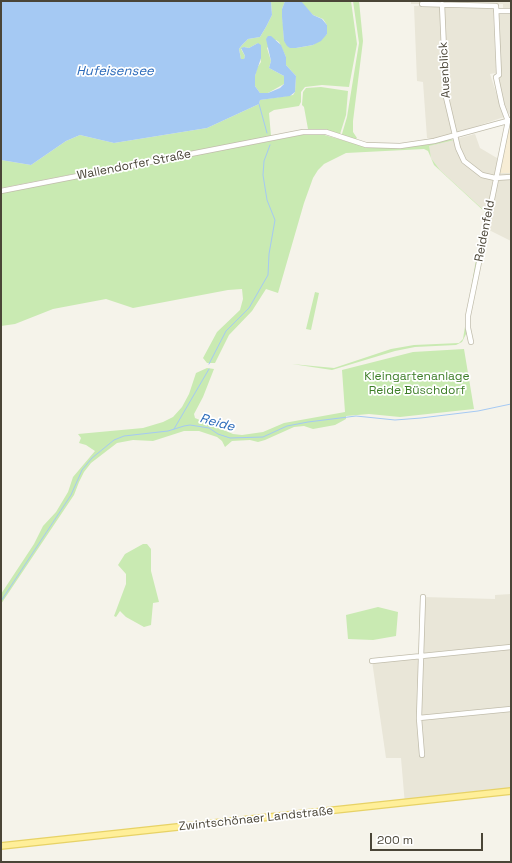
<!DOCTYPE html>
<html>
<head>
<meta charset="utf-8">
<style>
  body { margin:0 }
  #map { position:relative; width:512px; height:863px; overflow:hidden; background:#f5f3ea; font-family:"Space Grotesk",sans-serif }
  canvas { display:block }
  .frame { position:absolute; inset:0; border:2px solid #4a4537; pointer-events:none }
  .scale { position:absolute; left:370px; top:833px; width:113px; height:18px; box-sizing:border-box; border:2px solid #4a4537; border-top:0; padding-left:5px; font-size:12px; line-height:14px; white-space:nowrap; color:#4a4537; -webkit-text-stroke:3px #fff; paint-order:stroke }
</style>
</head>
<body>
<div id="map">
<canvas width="512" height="863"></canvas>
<div class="frame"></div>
<div class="scale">200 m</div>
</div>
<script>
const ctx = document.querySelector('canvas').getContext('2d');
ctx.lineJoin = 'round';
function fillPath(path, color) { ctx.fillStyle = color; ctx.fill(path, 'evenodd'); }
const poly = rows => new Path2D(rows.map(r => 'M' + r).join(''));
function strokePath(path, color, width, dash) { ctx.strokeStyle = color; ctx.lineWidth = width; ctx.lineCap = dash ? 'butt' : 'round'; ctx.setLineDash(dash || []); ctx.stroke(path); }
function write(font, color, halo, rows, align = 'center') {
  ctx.font = font + ' "Space Grotesk",sans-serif'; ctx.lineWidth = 3.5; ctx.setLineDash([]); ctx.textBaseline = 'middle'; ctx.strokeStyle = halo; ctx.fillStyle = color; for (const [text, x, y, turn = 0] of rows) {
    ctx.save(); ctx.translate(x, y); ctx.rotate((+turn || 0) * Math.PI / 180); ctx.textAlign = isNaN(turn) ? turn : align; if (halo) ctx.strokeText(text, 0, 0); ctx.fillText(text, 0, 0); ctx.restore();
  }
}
fillPath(poly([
  [411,1,511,1,511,9,503,9,503,4,411,4],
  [443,5,493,8,496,73,490,74,504,117,436,140,427,138,423,82,417,81,414,6],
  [498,13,511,13,511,114,509,114,503,104,497,78],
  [475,134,480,148,497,158,499,173,511,173,511,241,489,230,491,217,440,170,431,158,428,146],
  [511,594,511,788,487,790,484,794,405,805,401,758,386,758,372,661,422,656,423,597,495,599,495,595]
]), '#e9e6d8');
fillPath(poly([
  [510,124,511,173,499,173]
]), '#f7edd5');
fillPath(poly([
  [271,1,285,1,282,9,284,41,296,48,313,45,327,34,327,25,323,19,313,15,299,1,351,1,357,44,349,87,322,85,305,87,301,92,301,102,299,106,274,110,269,113,271,136,1,188,1,160,31,165,66,141,80,135,114,143,207,128,259,104,260,100,293,95,295,92,296,76,286,65,286,57,279,42,276,40,267,48,271,61,269,68,284,76,284,84,268,93,260,93,255,86,255,76,257,68,261,62,258,43,249,48,244,47,241,49,245,56,244,59,241,59,239,49,242,45,248,39,260,37,266,27,272,15],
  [353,1,359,1,363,41,353,121,353,132,357,138,355,140,321,130,308,129,304,107,302,105,303,92,306,88,321,87,348,91,346,115,340,134,342,134,347,117,359,43],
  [306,134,321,134,356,144,381,148,398,147,449,139,454,140,429,146,431,158,440,170,488,214,467,332,462,342,456,345,415,347,395,351,332,370,292,364,334,368,391,349,414,345,459,343,463,339,475,265,486,213,434,165,428,151,424,149,346,153,324,164,318,170,313,178,304,203,278,293,266,289,252,311,229,335,215,363,207,363,203,358,217,332,240,310,243,299,242,289,228,290,133,308,106,299,53,309,15,324,1,326,1,193],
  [315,292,319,293,311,330,306,329],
  [464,349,474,409,400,417,369,414,346,416,346,419,335,425,313,429,304,426,294,427,265,440,258,442,250,440,232,441,225,447,222,441,217,437,199,431,184,431,153,441,133,440,117,443,91,463,84,472,79,482,74,495,1,604,1,594,34,544,43,526,56,512,68,492,73,477,95,451,86,445,79,443,81,438,78,434,143,428,163,422,173,417,182,407,189,394,196,373,207,368,214,369,203,397,194,414,195,418,233,434,242,435,263,432,284,423,345,412,342,370,413,352],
  [143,544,147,544,151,549,151,571,159,602,153,603,151,625,144,627,126,617,120,611,116,617,114,616,126,584,126,574,118,565,125,554],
  [378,607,398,612,396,636,373,640,348,639,346,615]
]), '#c9eab2');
fillPath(poly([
  [1,1,271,1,272,15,266,27,260,37,248,39,242,45,239,49,241,59,244,59,245,56,241,48,244,47,249,48,258,43,261,45,261,58,255,76,255,86,260,93,268,93,280,88,284,84,284,76,269,68,271,61,266,39,268,36,271,36,281,45,286,57,286,65,296,76,295,92,290,96,260,100,259,104,207,128,114,143,80,135,66,141,31,165,1,160],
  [285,1,301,1,313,15,322,19,327,25,327,34,321,41,313,45,296,48,290,48,287,46,284,41,282,17,282,9]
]), '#a5c9f3');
strokePath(poly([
  [259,104,267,133],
  [209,364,226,331,249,308,268,275,269,254,275,220,267,200,263,175,264,161,270,145],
  [174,429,209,369],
  [1,601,71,495,82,470,92,458,114,440,124,436,168,431,184,426,190,425,209,428,218,434,230,438,263,437,287,426,308,422,356,416,395,420,421,418,478,411,511,404]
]), '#a5c9f3', 1);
const minor = poly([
  [422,4,496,6,499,75,496,77,502,105,508,121],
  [442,4,446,97,458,148,464,161,482,175,495,178,511,177],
  [496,11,511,11],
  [1,191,303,132,326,132,366,145,400,146,434,141,511,120],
  [471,342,468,328,468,316,508,121],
  [372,661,511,647],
  [419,718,511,709],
  [422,755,419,718,423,597]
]);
const major = poly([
  [1,846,511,791]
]);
strokePath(minor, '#c1bdac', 6);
strokePath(major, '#e7d266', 8);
strokePath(minor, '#fff', 4.5);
strokePath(major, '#ffef99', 5.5);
write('12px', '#4a4537', '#fff', [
  ["Auenblick",445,70,-93],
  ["Wallendorfer Straße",134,165,-11],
  ["Reidenfeld",485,231,-79],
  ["Zwintschönaer Landstraße",256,819,-6]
]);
write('12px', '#3d7e28', '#fff', [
  ["Kleingartenanlage",417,377],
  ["Reide Büschdorf",417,391]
]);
write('italic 13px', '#2c6bba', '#fff', [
  ["Hufeisensee",115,71],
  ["Reide",217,423,15]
]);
</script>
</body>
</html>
